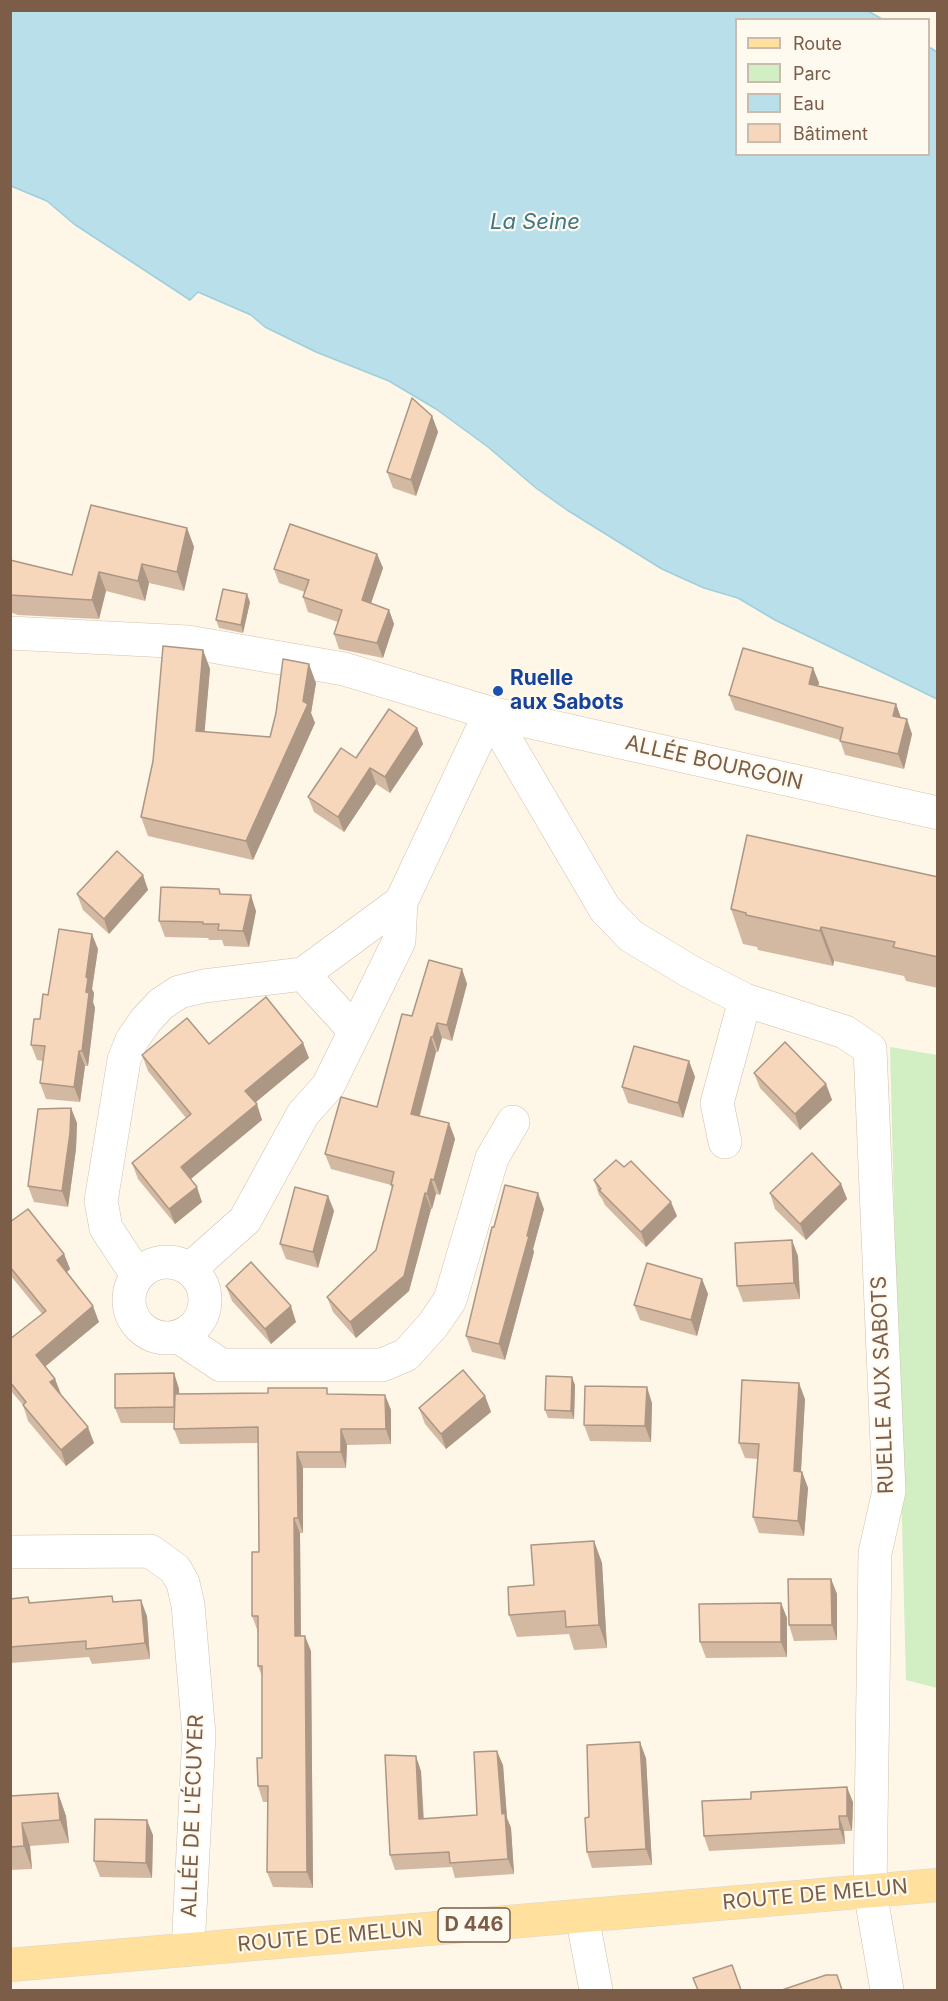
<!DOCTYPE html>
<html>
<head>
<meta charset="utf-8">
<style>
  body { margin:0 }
  #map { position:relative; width:948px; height:2001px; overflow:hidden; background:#fef6e7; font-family:Inter,sans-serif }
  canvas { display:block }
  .frame { position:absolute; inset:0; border:12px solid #7b5d48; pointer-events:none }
  .legend { position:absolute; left:735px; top:18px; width:195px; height:138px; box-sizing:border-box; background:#fffaef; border:2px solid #cabbac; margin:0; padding:8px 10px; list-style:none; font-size:18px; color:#7b5d48 }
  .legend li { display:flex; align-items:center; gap:12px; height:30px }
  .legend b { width:30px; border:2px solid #cabbac }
</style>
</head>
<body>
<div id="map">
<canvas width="948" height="2001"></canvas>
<div class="frame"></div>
<ul class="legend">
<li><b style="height:8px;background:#ffe09d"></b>Route</li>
<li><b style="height:16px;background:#d2eec3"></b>Parc</li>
<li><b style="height:16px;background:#b9e0ea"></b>Eau</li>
<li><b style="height:16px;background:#f6d7bc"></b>Bâtiment</li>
</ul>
</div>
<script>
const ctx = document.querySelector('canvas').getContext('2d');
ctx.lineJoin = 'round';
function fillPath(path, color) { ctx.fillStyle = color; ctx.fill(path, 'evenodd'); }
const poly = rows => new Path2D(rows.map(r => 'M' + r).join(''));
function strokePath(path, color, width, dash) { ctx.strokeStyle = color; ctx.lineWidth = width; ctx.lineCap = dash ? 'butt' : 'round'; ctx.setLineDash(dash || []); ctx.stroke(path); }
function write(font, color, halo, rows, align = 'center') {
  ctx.font = font + ' Inter,sans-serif'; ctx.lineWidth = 4.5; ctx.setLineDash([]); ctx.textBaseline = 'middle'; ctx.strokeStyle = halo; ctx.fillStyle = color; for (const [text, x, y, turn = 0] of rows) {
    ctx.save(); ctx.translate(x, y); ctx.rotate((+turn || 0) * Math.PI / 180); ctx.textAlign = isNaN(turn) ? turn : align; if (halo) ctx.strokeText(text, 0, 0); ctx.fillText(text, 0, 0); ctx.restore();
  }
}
fillPath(poly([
  [890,1047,937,1055,937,1688,906,1680]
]), '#d2eec3');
const water = poly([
  [868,11,882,19,736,20,736,154,928,154,929,47,937,52,937,699,775,620,738,598,704,588,662,569,567,510,536,488,488,447,436,409,389,381,316,352,265,327,251,315,198,292,190,300,74,224,47,201,11,186,11,11,868,11]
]);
fillPath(water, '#b9e0ea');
strokePath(water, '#9ecfdd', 1.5);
const street = poly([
  [490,713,605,909,631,936,689,971,745,1000,845,1032,870,1049,889,1491,875,1553,870,1891,887,1990],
  [303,974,355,1031],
  [725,1142,717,1103,745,1000],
  '129 1300a38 38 0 1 1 76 0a38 38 0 1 1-76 0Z',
  [190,1269,245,1220,303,1114,328,1086,399,941,401,902],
  [137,1275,106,1228,101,1201,124,1060,132,1040,146,1020,161,1004,179,992,204,986,303,974,401,902,490,713],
  [179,1337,221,1365,382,1365,406,1355,433,1325,450,1300,492,1158,513,1122],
  [10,1552,150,1551,175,1569,183,1583,188,1605,199,1735,188,1949],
  [582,1916,596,1990]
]);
const secondary = poly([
  [10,633,188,642,344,669,490,713,938,813]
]);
const primary = poly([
  [10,1965,938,1885]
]);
strokePath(street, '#d2bfab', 34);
strokePath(secondary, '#d8c1aa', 34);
strokePath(primary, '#ddd5cf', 34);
strokePath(street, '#fff', 33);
strokePath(secondary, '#fff', 33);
strokePath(primary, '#ffe09d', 33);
fillPath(poly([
  [432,416,438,432,416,496,393,488,387,472],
  [187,528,194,547,184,591,149,583,145,601,106,591,99,619,18,615,10,612,10,560,72,575],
  [377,554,383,568,371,603,389,610,394,624,383,658,339,649,334,634,338,622,308,612,303,597,305,592,279,583,274,569],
  [250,602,243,633,219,628,216,620],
  [203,650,210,669,204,732,270,737,316,683,311,713,315,723,253,860,148,836,141,817],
  [813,668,819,683,818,686,896,704,901,718,912,734,904,769,845,755,840,740,735,710,729,695],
  [417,728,423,744,390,793,376,784,344,832,314,812,308,797,356,758],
  [143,875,148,890,109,934,83,910,77,894],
  [938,877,938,988,906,981,904,976,834,961,833,966,758,950,757,947,743,944,731,909],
  [219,889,221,894,256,911,249,947,224,946,222,940,209,940,208,938,165,937,159,921],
  [98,949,92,989,94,993,93,1002,95,1008,88,1066,85,1066,80,1102,46,1099,40,1083,43,1061,37,1060,31,1045,48,995],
  [462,969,467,984,452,1041,442,1038,438,1052,436,1052,420,1116,449,1123,455,1139,440,1195,436,1194,432,1209,431,1209,409,1291,356,1338,333,1312,327,1297,376,1250,392,1188,391,1185,331,1169,325,1154,377,1107,412,1016],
  [303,1043,309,1058,255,1103,262,1120,191,1179,202,1202,175,1224,138,1179,132,1163,186,1118,148,1071,142,1055,209,1044],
  [689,1061,695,1077,683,1118,628,1103,622,1087],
  [754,1073,826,1084,832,1100,800,1130,760,1088],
  [71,1108,77,1123,76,1149,68,1207,34,1202,28,1186],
  [594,1180,677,1216,646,1247,605,1205,602,1199,599,1195],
  [841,1184,847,1199,806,1240,775,1209,770,1193],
  [328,1196,334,1211,318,1268,286,1259,280,1244],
  [544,1209,533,1249,534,1252,505,1360,472,1352,466,1336,494,1227],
  [10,1222,64,1254,70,1269,66,1272,99,1322,45,1366,55,1379,60,1394,94,1443,66,1466,28,1421,23,1405,10,1390,10,1339,42,1314,10,1275],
  [798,1256,800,1299,743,1302,737,1286],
  [702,1279,708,1294,697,1336,640,1320,634,1305],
  [226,1286,296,1322,271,1344,232,1301],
  [174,1373,179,1389,179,1394,329,1394,385,1395,391,1410,391,1444,347,1445,346,1468,303,1468,303,1533,300,1533,301,1636,311,1651,313,1888,273,1887,267,1872,268,1802,263,1802,258,1786,262,1758,262,1676,258,1666,258,1632,252,1616,259,1552,258,1443,180,1444,174,1429,174,1423,121,1423,115,1408],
  [575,1385,574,1419,548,1418,545,1410],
  [485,1396,491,1412,446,1449,425,1424,419,1408],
  [805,1399,801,1472,802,1472,808,1488,804,1536,759,1533,753,1517,758,1459,745,1458,739,1443],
  [652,1403,651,1442,590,1441,584,1425],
  [594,1541,602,1563,607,1648,574,1650,569,1634,517,1637,509,1615,534,1585],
  [831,1579,837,1594,837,1640,794,1641,789,1625],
  [28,1597,31,1603,114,1602,147,1616,150,1659,92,1664,89,1657,10,1663,10,1599],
  [781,1603,787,1618,787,1657,706,1658,700,1642],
  [646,1758,652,1865,592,1868,587,1852,589,1817],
  [503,1765,507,1818,511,1828,514,1874,455,1878,452,1867,395,1870,390,1855,421,1771,424,1819,477,1815],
  [58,1793,66,1816,69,1843,30,1846,32,1869,10,1870,10,1796],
  [853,1802,852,1831,844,1831,845,1844,709,1851,704,1836],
  [153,1835,152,1878,100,1877,94,1861]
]), '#d4b9a2');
fillPath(poly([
  [432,416,438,432,416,496,411,480],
  [187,528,194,547,184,591,177,572],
  [377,554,383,568,367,615,362,600],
  [142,564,149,583,145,601,138,581],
  [99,572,106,591,99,619,92,600],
  [247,594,250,602,243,633,241,625],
  [389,610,394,624,383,658,377,643],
  [203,650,210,669,203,751,196,731],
  [309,664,316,683,311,713,315,723,253,860,246,841,303,701],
  [813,668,819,683,814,699,809,684],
  [896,704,901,718,893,716],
  [907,719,912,734,904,769,898,754],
  [417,728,423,744,390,793,385,777],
  [370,768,376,784,344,832,338,817],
  [143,875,148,890,109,934,104,919],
  [251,895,256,911,249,947,243,931],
  [821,927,834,961,833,966,820,931],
  [92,934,98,949,92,989,94,993,93,1002,95,1008,88,1066,82,1051,86,992,86,977],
  [462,969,467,984,452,1041,447,1025],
  [437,1023,442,1038,438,1052,433,1037],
  [431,1037,436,1052,416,1129,411,1114],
  [303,1043,309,1058,251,1106,245,1091],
  [79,1051,85,1066,80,1102,74,1087],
  [689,1061,695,1077,683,1118,678,1103],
  [826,1084,832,1100,800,1130,795,1114],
  [257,1104,262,1120,187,1182,181,1167],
  [71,1108,77,1123,76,1149,68,1207,62,1191],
  [449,1123,455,1139,440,1195,434,1180],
  [431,1179,436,1194,432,1209,427,1194],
  [841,1184,847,1199,806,1240,800,1224],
  [197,1187,202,1202,175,1224,169,1209],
  [425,1193,431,1209,409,1291,356,1338,350,1322],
  [538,1193,544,1209,533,1249,534,1252,505,1360,499,1344],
  [328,1196,334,1211,318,1268,313,1252],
  [671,1202,677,1216,646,1247,641,1232],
  [792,1240,798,1256,800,1299,794,1283],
  [64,1254,70,1269,63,1276,57,1260],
  [702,1279,708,1294,697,1336,691,1320],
  [93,1306,99,1322,41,1370,36,1355],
  [291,1306,296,1322,271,1344,265,1329],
  [174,1373,179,1389,180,1423,174,1407],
  [572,1377,575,1385,574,1419,571,1411],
  [55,1379,61,1394,56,1398,50,1382],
  [799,1383,805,1399,800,1487,794,1471],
  [647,1387,652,1403,651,1442,645,1426],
  [385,1395,391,1410,391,1444,386,1429],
  [485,1396,491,1412,446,1449,441,1434],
  [88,1427,94,1443,66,1466,61,1450],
  [341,1429,347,1445,346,1468,341,1452],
  [297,1452,303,1468,303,1533,298,1518],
  [802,1472,808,1488,804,1536,798,1521],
  [294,1518,300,1533,301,1651,295,1636],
  [594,1541,602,1563,607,1648,599,1625],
  [831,1579,837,1594,837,1640,832,1625],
  [141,1600,147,1616,150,1659,145,1643],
  [781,1603,787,1618,787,1657,781,1642],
  [305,1636,311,1651,313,1888,307,1872],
  [640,1742,646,1758,652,1865,646,1849],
  [497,1751,503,1765,507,1818,511,1828,514,1874,508,1859,502,1814],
  [416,1756,421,1771,424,1834,419,1819],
  [847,1787,853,1802,852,1831,847,1816],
  [58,1793,66,1816,69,1843,60,1820],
  [839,1816,844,1831,845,1844,840,1829],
  [147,1820,153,1835,152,1878,146,1863],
  [22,1823,30,1846,32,1869,24,1846]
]), '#ac9684');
const building = poly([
  [412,398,432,416,411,480,387,472,412,398],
  [91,505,187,528,177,572,142,564,138,581,99,572,92,600,10,595,10,560,72,575,91,505],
  [290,524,377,554,362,600,389,610,377,643,334,634,342,610,303,597,309,580,274,569,290,524],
  [223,589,247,594,241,625,216,620,223,589],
  [163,646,203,650,196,731,270,737,276,713,283,659,309,664,303,701,308,704,246,841,141,817,153,761,163,646],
  [743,648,813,668,809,684,896,704,893,716,907,719,898,754,840,741,843,728,729,695,743,648],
  [389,709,417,728,385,777,370,768,338,817,308,797,341,748,356,758,389,709],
  [747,835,938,877,938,957,893,947,895,942,821,927,820,931,746,915,746,913,731,909,747,835],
  [117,851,143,875,104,919,77,894,117,851],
  [161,887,219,889,220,894,251,895,243,931,218,930,219,924,203,924,203,922,159,921,161,887],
  [59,929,92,934,86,977,88,978,86,992,89,993,82,1051,79,1051,74,1087,40,1083,45,1046,31,1045,34,1019,40,1019,43,994,48,995,59,929],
  [429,960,462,969,447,1025,437,1023,433,1037,431,1037,411,1114,449,1123,434,1180,431,1179,427,1194,425,1193,404,1276,350,1322,327,1297,376,1250,393,1185,391,1185,394,1172,325,1154,341,1097,377,1107,402,1014,412,1016,429,960],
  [266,997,303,1043,245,1091,257,1104,181,1167,197,1187,169,1209,132,1163,191,1114,142,1055,187,1018,209,1044,266,997],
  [785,1042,826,1084,795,1114,754,1073,785,1042],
  [634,1046,689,1061,678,1103,622,1087,634,1046],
  [71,1108,70,1133,62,1191,28,1186,38,1109,71,1108],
  [812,1153,841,1184,800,1224,770,1193,812,1153],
  [616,1160,624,1167,631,1161,671,1202,641,1232,599,1190,601,1189,594,1180,616,1160],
  [505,1185,538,1193,527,1236,529,1236,499,1344,466,1336,492,1227,494,1227,505,1185],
  [295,1187,328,1196,313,1252,280,1244,295,1187],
  [28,1209,64,1254,57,1260,93,1306,36,1355,55,1379,50,1382,88,1427,61,1450,23,1405,26,1402,10,1382,10,1339,46,1311,10,1267,10,1222,28,1209],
  [792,1240,794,1283,737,1286,735,1243,792,1240],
  [251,1262,291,1306,265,1329,226,1286,251,1262],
  [647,1263,702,1279,691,1320,634,1305,647,1263],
  [463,1370,485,1396,441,1434,419,1408,463,1370],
  [174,1373,174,1407,115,1408,115,1374,174,1373],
  [546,1376,572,1377,571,1411,545,1410,546,1376],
  [742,1380,799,1383,794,1471,802,1472,798,1521,753,1517,759,1444,739,1443,742,1380],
  [585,1386,647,1387,645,1426,584,1425,585,1386],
  [268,1388,327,1388,327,1394,385,1395,386,1429,341,1429,341,1452,297,1452,298,1518,294,1518,295,1636,305,1636,307,1872,267,1872,268,1786,258,1786,257,1758,262,1758,262,1666,258,1666,258,1616,252,1616,252,1552,259,1552,258,1427,174,1429,175,1394,268,1393,268,1388],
  [594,1541,599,1625,566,1627,565,1611,509,1615,508,1587,534,1585,531,1545,594,1541],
  [788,1579,831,1579,832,1625,789,1625,788,1579],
  [112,1596,113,1602,141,1600,145,1643,86,1649,86,1641,10,1647,10,1599,28,1597,29,1603,112,1596],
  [781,1603,781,1642,700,1642,699,1604,781,1603],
  [640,1742,646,1849,587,1852,585,1818,589,1817,587,1745,640,1742],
  [497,1751,502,1814,505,1813,508,1859,450,1863,449,1852,390,1855,385,1755,416,1756,419,1819,477,1815,474,1752,497,1751],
  [847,1787,847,1816,839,1816,840,1829,704,1836,702,1801,751,1799,751,1792,847,1787],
  [58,1793,60,1820,22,1823,24,1846,10,1847,10,1796,58,1793],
  [95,1819,147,1820,146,1863,94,1861,95,1819],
  [732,1965,741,1990,698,1990,693,1978,732,1965],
  [826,1975,837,1975,842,1990,782,1990,826,1975]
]);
fillPath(building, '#f6d7bc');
strokePath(building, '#ac9684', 1.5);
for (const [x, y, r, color] of [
  [498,691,6,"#1a4fb4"]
]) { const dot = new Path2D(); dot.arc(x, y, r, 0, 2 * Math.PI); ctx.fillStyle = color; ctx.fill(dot); strokePath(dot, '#fffaef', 2); }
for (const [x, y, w] of [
  [474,1925,72]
]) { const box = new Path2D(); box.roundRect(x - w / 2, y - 17, w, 34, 4.5); ctx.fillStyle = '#fffaef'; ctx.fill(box); strokePath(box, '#7b5d48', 1.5); }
write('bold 20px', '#7b5d48', null, [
  ["D 446",474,1925]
]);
write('bold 21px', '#164399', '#fffaef', [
  ["Ruelle",510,679],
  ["aux Sabots",510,703]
], 'left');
write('21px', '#7b5d48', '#fffaef', [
  ["ALLÉE BOURGOIN",714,763,13],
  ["RUELLE AUX SABOTS",883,1385,-92],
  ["ALLÉE DE L'ÉCUYER",193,1816,-88],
  ["ROUTE DE MELUN",815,1895,-5],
  ["ROUTE DE MELUN",330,1937,-5]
]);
write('italic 22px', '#3d7788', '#fffaef', [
  ["La Seine",535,222]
]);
</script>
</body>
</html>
